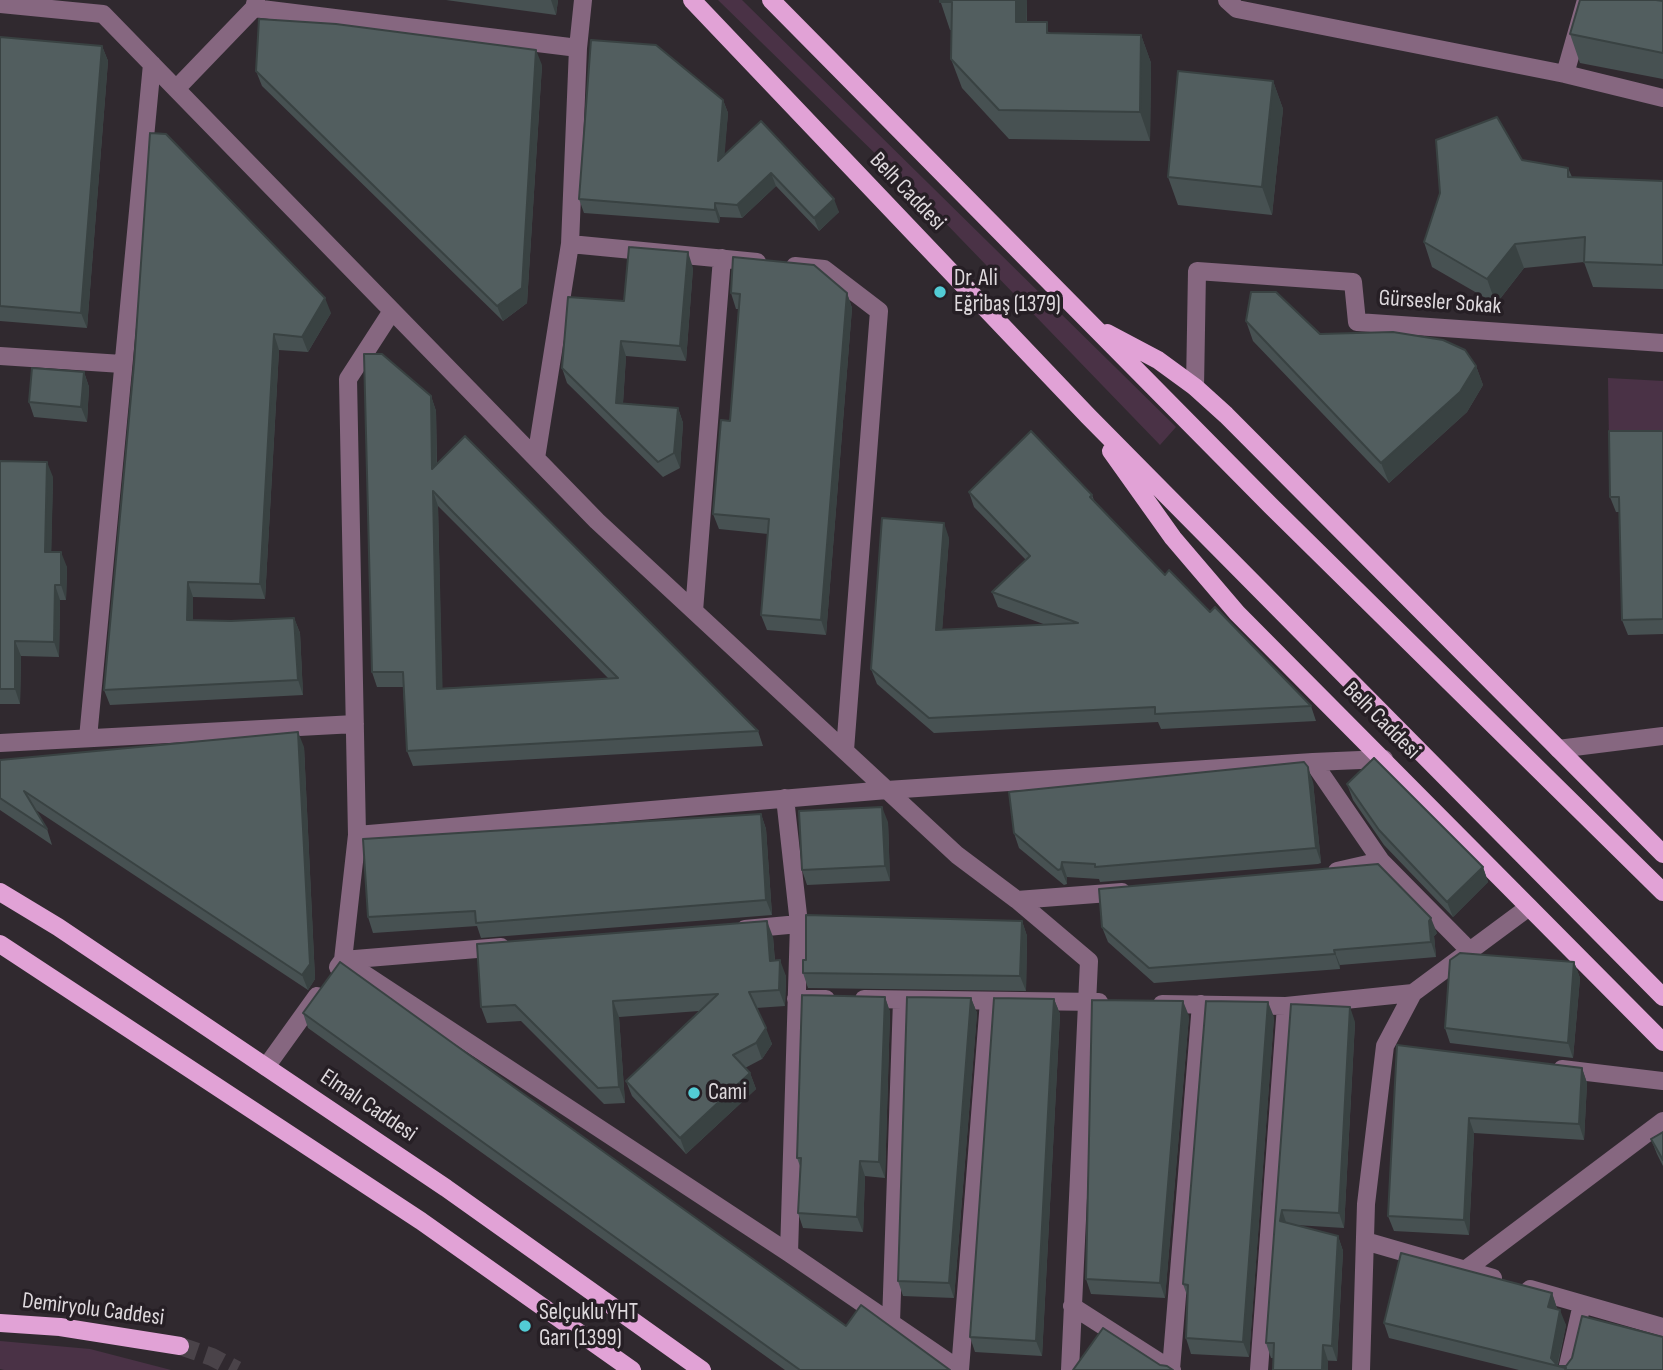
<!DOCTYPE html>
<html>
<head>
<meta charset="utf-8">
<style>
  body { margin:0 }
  canvas { display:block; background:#30292f }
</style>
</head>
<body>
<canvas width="1663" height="1370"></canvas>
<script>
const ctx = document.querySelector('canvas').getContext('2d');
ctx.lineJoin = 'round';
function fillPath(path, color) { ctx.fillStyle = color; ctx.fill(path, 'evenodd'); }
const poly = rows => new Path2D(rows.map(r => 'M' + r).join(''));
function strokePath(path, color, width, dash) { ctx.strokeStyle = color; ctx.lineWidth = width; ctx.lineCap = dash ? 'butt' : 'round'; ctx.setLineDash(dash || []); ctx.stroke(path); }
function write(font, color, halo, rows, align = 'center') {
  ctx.font = font + ' "Sofia Sans Condensed",sans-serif'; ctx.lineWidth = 7; ctx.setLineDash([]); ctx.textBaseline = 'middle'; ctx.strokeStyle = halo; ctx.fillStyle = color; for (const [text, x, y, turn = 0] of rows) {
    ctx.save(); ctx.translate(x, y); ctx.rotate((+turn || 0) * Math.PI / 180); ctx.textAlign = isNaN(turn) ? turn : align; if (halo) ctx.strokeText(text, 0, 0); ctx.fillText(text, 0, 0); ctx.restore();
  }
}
fillPath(poly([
  [718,0,742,0,1176,427,1160,445,931,208],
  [1608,378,1663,381,1663,441,1609,443],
  [0,1341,90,1349,171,1370,4,1370,0,1369]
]), '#4a3246');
strokePath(poly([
  [180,1346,212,1357,237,1370]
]), '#4a4349', 18, [18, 9]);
strokePath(poly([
  [1227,0,1237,9,1565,74,1586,0],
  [0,4,103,14,597,521,957,855,1017,900,1089,961,1070,1370],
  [254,8,578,48],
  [1565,74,1663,98],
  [176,89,254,8,256,0],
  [570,244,757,262],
  [795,266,824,269,879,311,845,750],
  [0,356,122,364],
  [1195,387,1197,271,1353,282,1357,322,1663,343],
  [536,458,570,244,578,48,583,0],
  [694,611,722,258],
  [88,738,152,64],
  [0,743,355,724],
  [1558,749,1663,736],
  [1313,762,1381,861,1337,871],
  [357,835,887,790,1313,762,1384,759],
  [1381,861,1469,950],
  [1017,900,1122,892],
  [745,929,799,924,785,798],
  [501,947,343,960,789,1253,960,1370],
  [338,967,343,960,357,835,348,379,392,311],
  [796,999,826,999],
  [864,999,1099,1002],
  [1162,1004,1286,1006,1413,993],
  [266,1067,317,996],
  [1562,1069,1663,1081],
  [1365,1241,1493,1278],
  [789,1253,799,924],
  [1465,1270,1663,1121],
  [1530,1289,1663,1327],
  [1072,1306,1172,1370],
  [891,1322,902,1000],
  [1171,1369,1201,1004],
  [960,1370,989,1001],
  [1259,1370,1286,1006],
  [1361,1370,1366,1204,1385,1046,1413,993,1529,907],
  [1567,1370,1582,1304]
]), '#866780', 18);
strokePath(poly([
  [692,0,1088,416,1663,997],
  [771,0,1271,506,1663,892],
  [1107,333,1158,360,1195,387,1226,415,1663,854],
  [1111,451,1173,538,1237,613,1663,1042],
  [0,892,58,927,446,1188,702,1370],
  [0,944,421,1221,632,1370],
  [0,1323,60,1327,180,1346]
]), '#e1a2d6', 18);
fillPath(poly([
  [446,0,558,0,556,15],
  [940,0,1027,0,1027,22,1051,33,1141,35,1151,63,1150,141,1009,139,962,88,951,59,952,30,950,30],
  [1663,1,1663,79,1580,63,1570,34],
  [0,37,102,46,108,61,87,328,0,321],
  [542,65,527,303,503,321,262,86,256,71],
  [1273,81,1283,109,1272,215,1178,205,1168,177],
  [723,100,728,113,724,155,761,121,839,212,819,231,776,186,742,218,720,217,719,223,584,213,579,199],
  [1522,160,1568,168,1572,177,1663,181,1663,289,1593,287,1584,262,1524,268,1496,304,1432,267,1424,242],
  [693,268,686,361,626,356,623,403,678,408,683,423,680,468,663,477,567,383,562,368],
  [731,293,847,293,852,308,826,635,767,630,761,615,768,534,719,529,713,514,730,421,739,309,736,309],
  [331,313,308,352,279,350,265,599,193,597,193,620,231,621,294,618,300,633,303,695,110,705,104,690,134,364],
  [1246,321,1320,334,1476,366,1483,385,1467,412,1389,483,1253,341],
  [84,372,89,387,87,422,34,417,29,402],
  [431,396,436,411,437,464,758,731,763,746,413,766,407,751,403,687,377,687,372,672],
  [438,506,460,528,609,679,442,688],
  [1663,431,1663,634,1628,635,1622,620,1620,512,1616,512,1610,497],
  [0,461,53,477,51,552,67,567,66,600,60,600,59,657,21,656,20,704,0,704],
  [969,492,1092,495,1095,503,1165,575,1210,612,1311,706,1316,721,1161,729,1158,722,934,733,877,684,871,669,949,538,942,630,1046,625,998,607,992,592,1026,560,974,507],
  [304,747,315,979,308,990,36,810,47,829,52,845,0,810,0,760],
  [1313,782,1321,863,1318,864,1100,882,1099,879,1067,877,1067,884,1064,885,1019,848,1014,833],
  [1347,784,1483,867,1488,882,1453,917,1384,845,1353,800],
  [761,814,766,829,772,915,481,938,477,926,373,933,368,917],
  [888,822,890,881,807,885,802,870],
  [1022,921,1027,936,1026,991,808,988,803,973],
  [1102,927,1437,933,1434,936,1436,957,1340,965,1340,969,1154,983,1108,942],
  [773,937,775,961,786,976,785,1006,756,1008,772,1044,762,1059,745,1068,750,1073,756,1089,686,1154,632,1096,626,1081,699,1011,619,1017,625,1103,604,1104,521,1021,487,1023,481,1007],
  [1574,962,1580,978,1573,1058,1450,1043,1445,1028],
  [885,997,890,1012,885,1178,865,1176,863,1232,803,1228,798,1213,800,1166,797,1158],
  [971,998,977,1013,954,1298,903,1296,898,1281],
  [1054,999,1060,1014,1042,1356,975,1352,970,1337],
  [1291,1004,1355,1022,1344,1228,1296,1225,1338,1236,1343,1251,1337,1361,1271,1358,1266,1343],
  [303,1013,846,1326,950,1370,785,1370,308,1028],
  [1189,1016,1165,1298,1091,1294,1086,1279],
  [1274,1017,1249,1357,1191,1354,1186,1338,1188,1298,1183,1284],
  [1397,1045,1582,1068,1587,1083,1584,1140,1474,1133,1469,1235,1394,1231,1388,1216],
  [1663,1132,1663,1166,1657,1154,1651,1139],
  [1552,1293,1557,1309,1566,1325,1558,1365,1558,1366,1663,1370,1519,1370,1389,1338,1384,1323]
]), '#475152');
fillPath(poly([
  [551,0,558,0,556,15],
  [1016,0,1027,0,1026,50,1016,22],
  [1141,35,1151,63,1150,141,1140,112],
  [102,46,108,61,87,328,81,313],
  [536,50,542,65,527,303,503,321,497,306],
  [1273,81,1283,109,1272,215,1262,187],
  [723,100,728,113,723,174,718,161],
  [771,173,776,186,742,218,737,205],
  [834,199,839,212,819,231,814,218],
  [715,203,720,217,719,223,715,210],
  [1515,244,1524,268,1496,304,1487,279],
  [688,252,693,268,686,361,680,346],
  [847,293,852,308,826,635,821,620],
  [325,298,331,313,308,352,302,337],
  [274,334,279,350,265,599,260,584],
  [621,341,626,356,622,418,616,403],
  [1476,366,1483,385,1467,412,1389,483,1381,463],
  [84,372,89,387,87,422,81,407],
  [431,396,436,411,437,484,432,469],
  [678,408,683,423,680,468,674,453],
  [47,462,53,477,51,567,45,552],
  [433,491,438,506,443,704,437,689],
  [944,523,949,538,941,646,936,630],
  [61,552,67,567,66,600,61,585],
  [188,582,193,597,193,635,187,620],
  [55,585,60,600,59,657,54,642],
  [294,618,300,633,303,695,298,680],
  [15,641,21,656,20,704,15,689],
  [298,732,304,747,315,979,308,990,302,975],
  [1308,767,1313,782,1321,863,1316,848],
  [882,807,888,822,890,881,885,866],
  [761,814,766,829,772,915,766,900],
  [1062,862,1067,877,1067,884,1061,869],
  [1483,867,1488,882,1453,917,1447,902],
  [1431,918,1437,933,1434,936,1436,957,1431,942,1429,921],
  [767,921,773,937,776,977,770,961],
  [1022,921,1027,936,1026,991,1020,976],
  [1334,950,1340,965,1340,969,1335,954],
  [780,960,786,976,785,1006,779,990],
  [1574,962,1580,978,1573,1058,1568,1043],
  [885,997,890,1012,885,1178,879,1162],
  [971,998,977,1013,954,1298,949,1283],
  [1054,999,1060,1014,1042,1356,1036,1341],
  [613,1001,619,1017,625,1103,619,1087],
  [1183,1001,1189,1016,1165,1298,1160,1283],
  [1268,1002,1274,1017,1249,1357,1243,1342],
  [1350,1007,1355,1022,1344,1228,1339,1213],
  [766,1028,772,1044,762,1059,756,1043],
  [1582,1068,1587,1083,1584,1140,1579,1124],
  [750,1073,756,1089,686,1154,680,1138],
  [1469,1118,1474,1133,1469,1235,1464,1220],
  [860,1161,865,1176,863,1232,857,1217],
  [1282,1210,1287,1225,1280,1221],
  [1338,1236,1343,1251,1337,1361,1332,1346],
  [1552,1293,1557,1308,1553,1322,1548,1307],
  [1560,1310,1566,1325,1557,1366,1551,1358],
  [1323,1345,1328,1361,1328,1370,1322,1370]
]), '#394242');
const building = poly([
  [940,0,1016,0,1016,22,1047,22,1047,33,1141,35,1140,112,999,110,951,59,952,2,940,2,940,0],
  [1580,0,1656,0,1663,1,1663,53,1570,34,1580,0],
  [259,19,336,24,536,50,522,288,497,306,256,71,259,19],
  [0,37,102,46,81,313,0,306,0,37],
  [591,40,656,45,723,100,718,161,761,121,834,199,814,218,771,173,737,205,715,203,715,210,579,199,591,40],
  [1178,71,1273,81,1262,187,1168,177,1178,71],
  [1497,117,1522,160,1568,168,1568,177,1663,181,1663,265,1584,262,1585,237,1515,244,1487,279,1424,242,1440,193,1436,140,1497,117],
  [150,133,166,134,325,298,302,337,274,334,260,584,188,582,187,620,231,621,294,618,298,680,104,690,134,364,150,133],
  [629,247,688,252,680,346,621,341,616,403,678,408,674,453,658,462,562,368,568,297,624,301,629,247],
  [733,257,814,265,847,293,821,620,761,615,769,519,713,514,721,420,730,421,740,294,731,293,733,257],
  [1251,292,1276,292,1320,334,1393,332,1443,340,1465,350,1476,366,1460,392,1381,463,1246,321,1251,292],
  [364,354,382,354,431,396,432,469,465,436,758,731,407,751,403,672,372,672,364,354],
  [433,491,454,513,618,678,437,689,433,491],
  [32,368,84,372,81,407,29,402,32,368],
  [1031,431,1092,495,1090,497,1165,575,1169,570,1210,612,1215,607,1311,706,1155,714,1155,707,929,718,871,669,882,518,944,523,936,630,1078,623,992,592,1030,556,969,492,1031,431],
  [1609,431,1663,431,1663,619,1622,620,1619,497,1610,497,1609,431],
  [0,461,47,462,45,552,61,552,61,585,55,585,54,642,15,641,15,689,0,689,0,461],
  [298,732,310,964,302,975,24,791,47,829,0,798,0,760,298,732],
  [1374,758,1483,867,1447,902,1379,830,1347,784,1374,758],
  [1304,762,1308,767,1316,848,1095,867,1095,864,1062,862,1061,869,1058,870,1014,833,1009,792,1304,762],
  [882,807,885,866,802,870,799,811,882,807],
  [761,814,766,900,476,923,475,911,368,917,363,839,761,814],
  [1378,864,1431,918,1429,921,1431,942,1334,950,1335,954,1149,968,1102,927,1099,889,1378,864],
  [806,915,1022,921,1020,976,803,973,803,960,806,960,806,915],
  [767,921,770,961,780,960,779,990,749,992,766,1028,756,1043,733,1055,750,1073,680,1138,626,1081,718,994,613,1001,619,1087,598,1088,515,1005,481,1007,477,944,767,921],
  [1460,953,1574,962,1568,1043,1445,1028,1450,960,1460,953],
  [340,962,846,1326,861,1305,950,1370,800,1370,303,1013,340,962],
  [802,995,885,997,879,1162,860,1161,857,1217,798,1213,801,1158,797,1158,802,995],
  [907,997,971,998,949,1283,898,1281,907,997],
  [994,998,1054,999,1036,1341,970,1337,994,998],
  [1092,1000,1183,1001,1160,1283,1086,1279,1092,1000],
  [1206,1001,1268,1002,1243,1342,1186,1338,1188,1285,1183,1284,1206,1001],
  [1291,1004,1350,1007,1339,1213,1282,1210,1280,1221,1338,1236,1332,1346,1323,1345,1322,1370,1273,1370,1274,1343,1266,1343,1291,1004],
  [1397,1045,1582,1068,1579,1124,1469,1118,1464,1220,1388,1216,1397,1045],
  [1663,1132,1663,1160,1651,1139,1663,1132],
  [1401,1253,1552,1293,1548,1307,1560,1310,1551,1358,1558,1366,1566,1366,1572,1358,1582,1316,1663,1337,1663,1370,1565,1370,1566,1368,1384,1323,1401,1253],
  [1103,1328,1160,1365,1167,1366,1173,1370,1073,1370,1103,1328]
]);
fillPath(building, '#525e5f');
strokePath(building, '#394242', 2);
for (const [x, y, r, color] of [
  [940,292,7,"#52ccd5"],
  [694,1093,7,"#52ccd5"],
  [525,1326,7,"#52ccd5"]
]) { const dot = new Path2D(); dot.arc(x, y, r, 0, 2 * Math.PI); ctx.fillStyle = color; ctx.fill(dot); strokePath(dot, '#261f25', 2.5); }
write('23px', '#ded9dd', '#261f25', [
  ["Belh Caddesi",907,192,46],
  ["Gürsesler Sokak",1440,303,4],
  ["Belh Caddesi",1381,721,45],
  ["Elmalı Caddesi",368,1106,34],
  ["Demiryolu Caddesi",93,1310,7]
]);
write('23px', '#ded9dd', '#261f25', [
  ["Dr. Ali",954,279],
  ["Eğribaş (1379)",954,305],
  ["Cami",708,1093],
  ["Selçuklu YHT",539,1313],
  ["Garı (1399)",539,1339]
], 'left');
</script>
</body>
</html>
